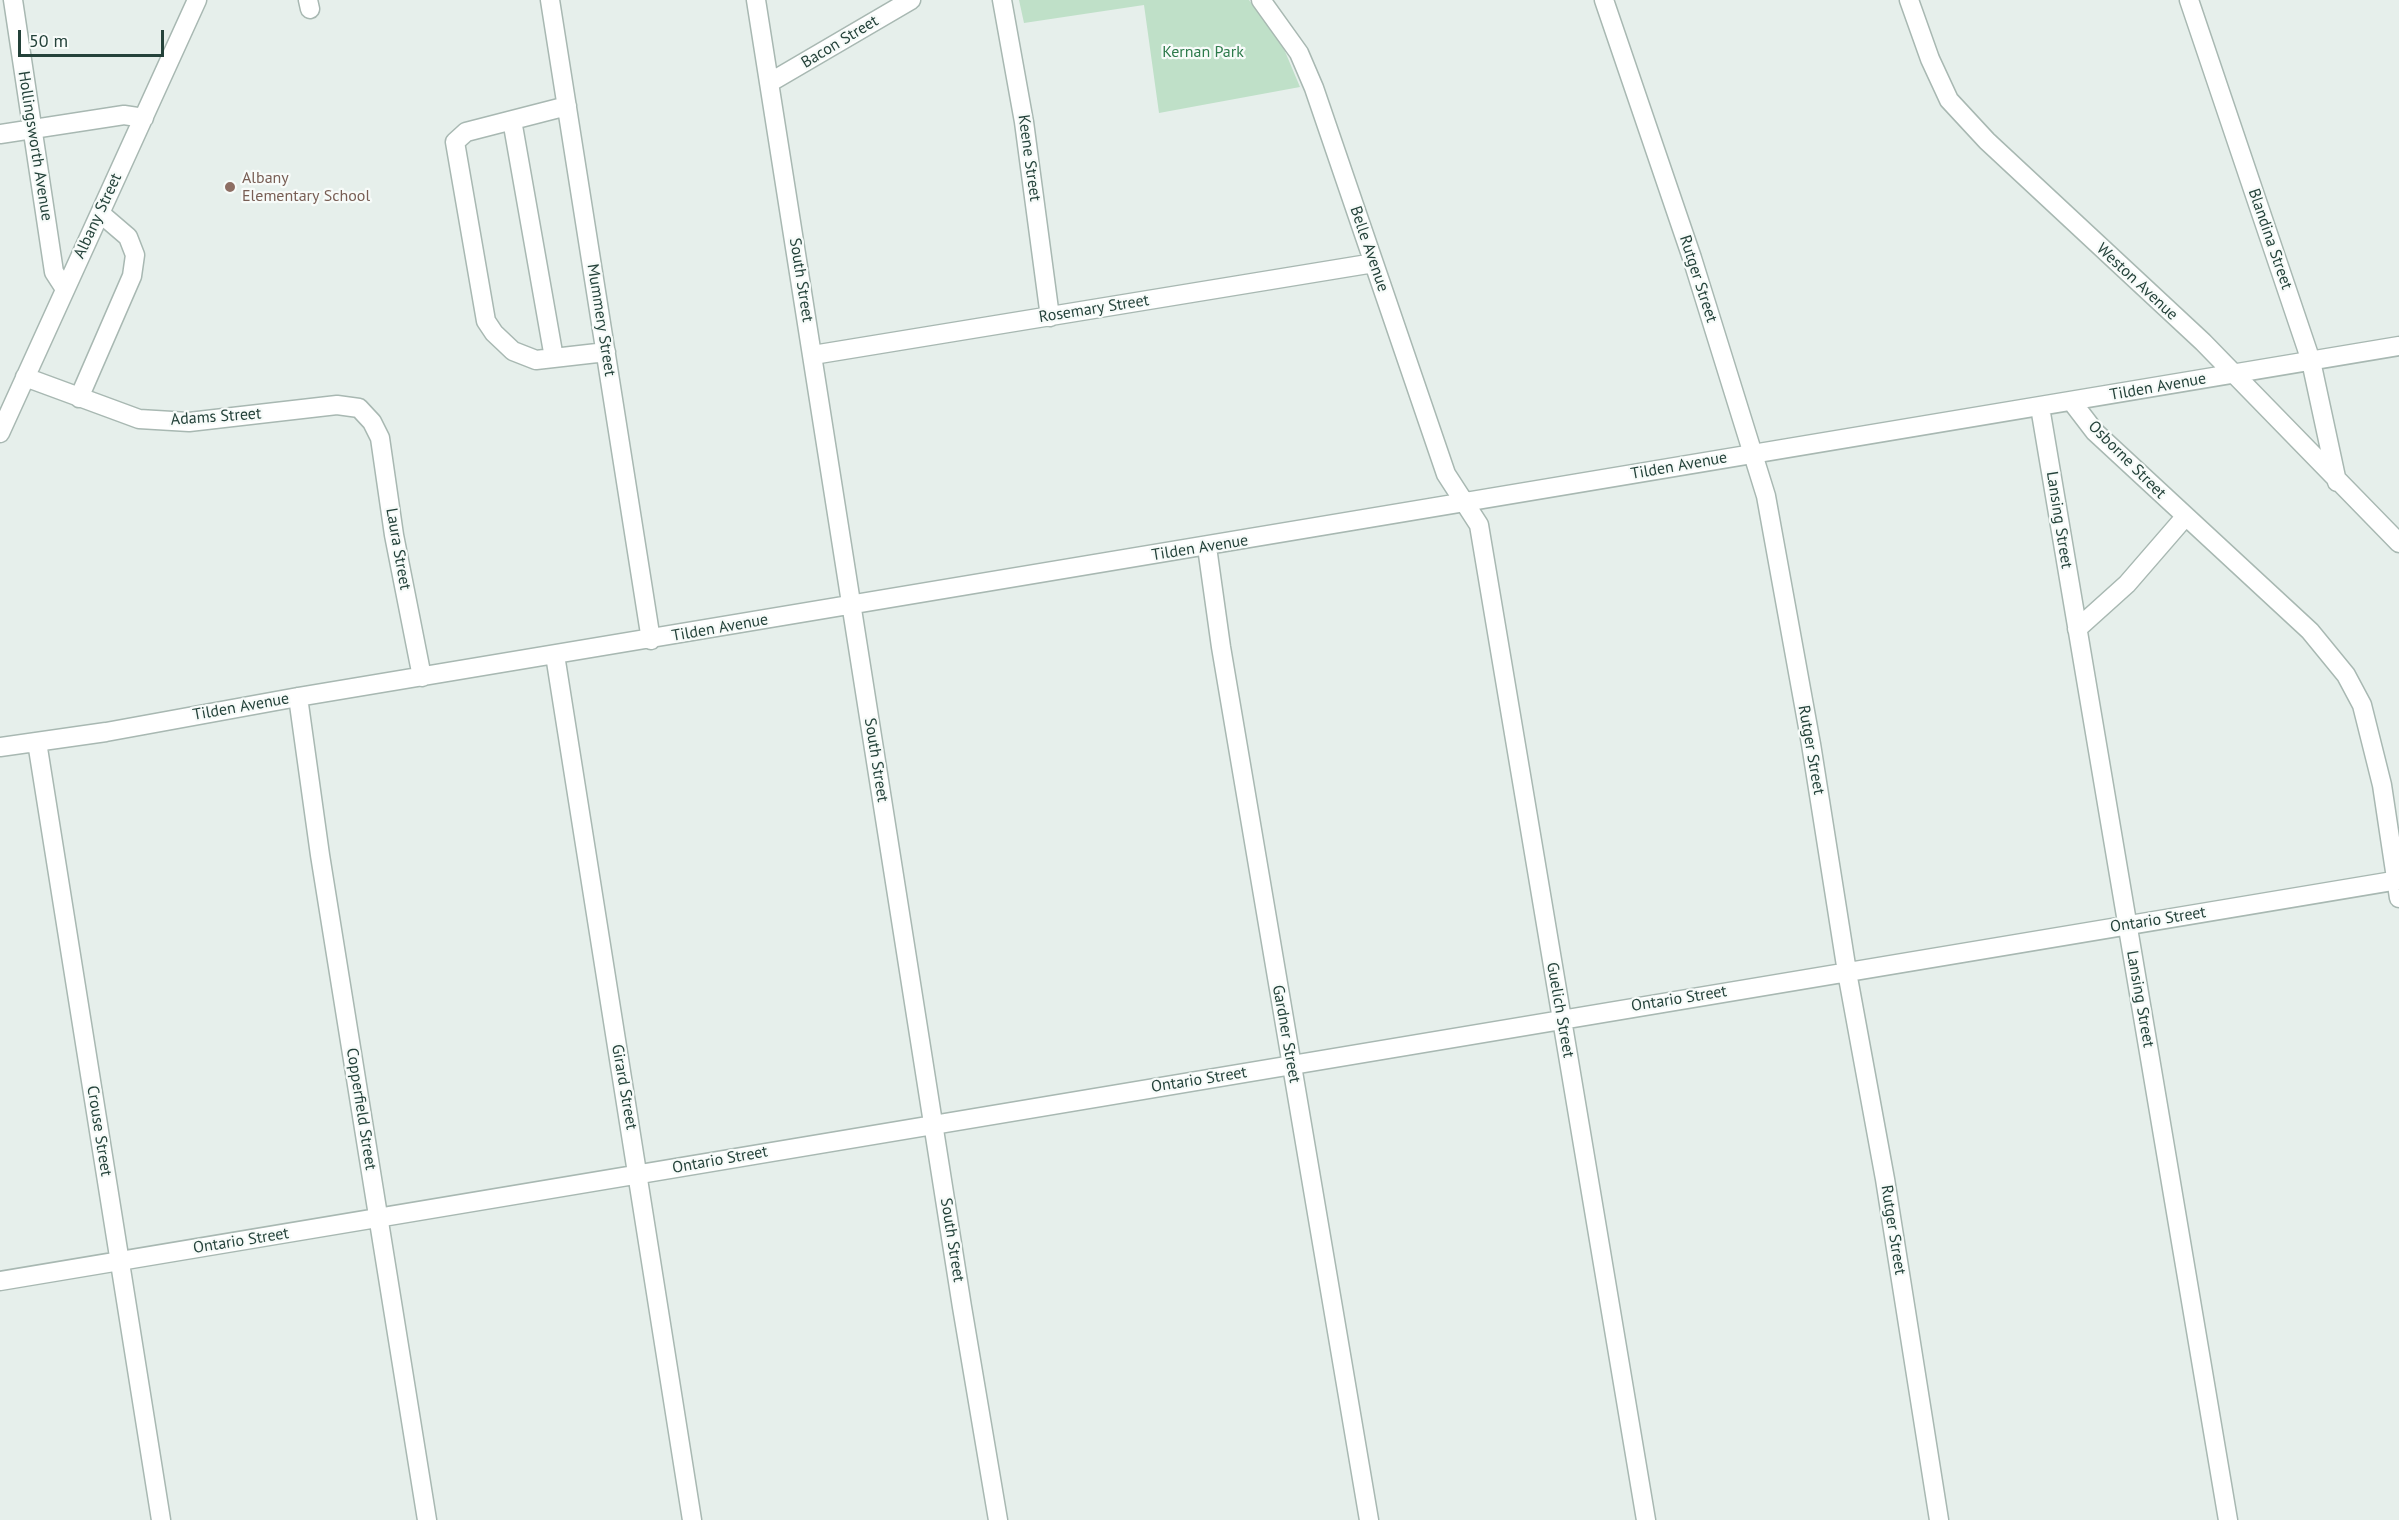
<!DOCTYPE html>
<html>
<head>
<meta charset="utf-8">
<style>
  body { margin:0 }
  #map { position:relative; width:2399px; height:1520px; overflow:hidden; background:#e6efeb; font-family:"PT Sans",sans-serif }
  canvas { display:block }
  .scale { position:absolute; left:18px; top:30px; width:146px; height:27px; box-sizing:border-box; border:3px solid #24423a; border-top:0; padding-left:8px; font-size:18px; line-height:21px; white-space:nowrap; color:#24423a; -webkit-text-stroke:4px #f7fbf9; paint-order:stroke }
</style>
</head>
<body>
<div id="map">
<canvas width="2399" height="1520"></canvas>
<div class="scale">50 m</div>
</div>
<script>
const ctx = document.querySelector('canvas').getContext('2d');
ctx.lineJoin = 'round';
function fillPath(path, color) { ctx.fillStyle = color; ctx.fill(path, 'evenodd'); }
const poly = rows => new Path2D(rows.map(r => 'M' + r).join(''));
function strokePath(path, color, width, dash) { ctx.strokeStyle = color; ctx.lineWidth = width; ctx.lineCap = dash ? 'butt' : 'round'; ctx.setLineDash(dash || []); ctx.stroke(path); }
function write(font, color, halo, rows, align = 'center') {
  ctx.font = font + ' "PT Sans",sans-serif'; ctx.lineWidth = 4.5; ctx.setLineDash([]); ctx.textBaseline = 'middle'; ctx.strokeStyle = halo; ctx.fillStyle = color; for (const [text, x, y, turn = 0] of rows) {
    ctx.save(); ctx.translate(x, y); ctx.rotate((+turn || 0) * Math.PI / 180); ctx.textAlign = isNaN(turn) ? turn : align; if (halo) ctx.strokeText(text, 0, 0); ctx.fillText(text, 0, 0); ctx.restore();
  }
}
fillPath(poly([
  [1019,0,1249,0,1284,49,1300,87,1159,113,1144,5,1024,23]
]), '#bfe0c8');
const minor = poly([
  [13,0,54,272,65,289],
  [308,0,310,9],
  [550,0,651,640],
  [756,0,962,1307,998,1520],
  [1002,0,1024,122,1050,317],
  [1261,0,1299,53,1314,88,1446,474,1479,525,1646,1520],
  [1604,0,1692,258,1766,496,1811,744,1847,972,1885,1179,1939,1520],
  [1909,0,1930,59,1949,100,1987,141,2203,342,2399,543],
  [2189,0,2311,361,2337,482],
  [769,83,911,0],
  [567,106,466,132,455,142,486,321,494,333,513,351,536,360,606,352],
  [512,120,554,358],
  [0,134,124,115,144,118],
  [813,355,1374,263],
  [25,377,139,419,189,422,337,405,359,408,372,422,380,438,394,535,422,677],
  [79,398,132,276,135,255,128,237,100,213],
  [2072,402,2095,432,2310,631,2346,675,2362,705,2382,785,2399,898],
  [2040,407,2228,1520],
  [0,433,197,0],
  [1207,547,1221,647,1369,1520],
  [2077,629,2127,584,2185,517],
  [555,655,692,1520],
  [298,697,320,855,427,1520],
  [37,742,161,1520],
  [0,747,106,732,298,697,2399,346],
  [0,1281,2399,880]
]);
strokePath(minor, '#a8b8b2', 21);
strokePath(minor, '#fff', 18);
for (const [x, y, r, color] of [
  [230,187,6,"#8d6e63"]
]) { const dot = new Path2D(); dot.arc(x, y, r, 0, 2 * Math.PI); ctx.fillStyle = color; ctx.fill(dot); strokePath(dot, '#f7fbf9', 2); }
write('16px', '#24423a', '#f7fbf9', [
  ["Bacon Street",840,42,-31],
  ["Hollingsworth Avenue",35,146,81],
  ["Keene Street",1029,158,82],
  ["Albany Street",98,216,-65],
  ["Blandina Street",2270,239,71],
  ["Belle Avenue",1369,249,71],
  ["Rutger Street",1698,279,72],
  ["South Street",801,280,81],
  ["Weston Avenue",2137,282,43],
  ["Rosemary Street",1094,309,-9],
  ["Mummery Street",601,320,81],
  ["Tilden Avenue",2158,387,-10],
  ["Adams Street",216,417,-4],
  ["Osborne Street",2127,460,45],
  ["Tilden Avenue",1679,466,-10],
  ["Lansing Street",2059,520,81],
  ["Tilden Avenue",1200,548,-9],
  ["Laura Street",398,549,80],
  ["Tilden Avenue",720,628,-10],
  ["Tilden Avenue",241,707,-10],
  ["Rutger Street",1811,750,80],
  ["South Street",876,760,81],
  ["Ontario Street",2158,920,-9],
  ["Ontario Street",1679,999,-9],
  ["Lansing Street",2140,999,80],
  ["Guelich Street",1560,1010,80],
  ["Gardner Street",1286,1034,80],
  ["Ontario Street",1199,1080,-9],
  ["Girard Street",624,1087,80],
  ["Copperfield Street",361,1109,81],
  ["Crouse Street",99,1131,81],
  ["Ontario Street",720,1160,-10],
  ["Rutger Street",1893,1230,81],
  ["South Street",952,1240,81],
  ["Ontario Street",241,1241,-9]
]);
write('16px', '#2d7a4b', '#f7fbf9', [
  ["Kernan Park",1203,52]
]);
write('16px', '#785e54', '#f7fbf9', [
  ["Albany",242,178],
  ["Elementary School",242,196]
], 'left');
</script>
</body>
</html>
